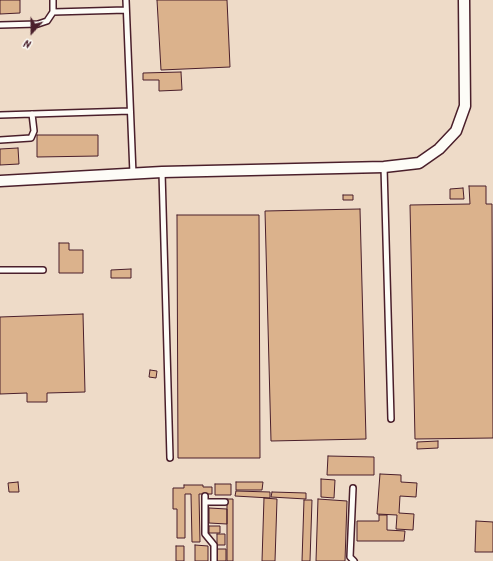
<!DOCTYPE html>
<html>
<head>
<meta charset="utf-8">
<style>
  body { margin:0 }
  #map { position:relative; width:493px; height:561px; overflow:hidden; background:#f6ede2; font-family:Kalam,sans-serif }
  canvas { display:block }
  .north { position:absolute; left:12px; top:12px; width:40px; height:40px; -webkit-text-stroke:3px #fdfcf7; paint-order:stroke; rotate:201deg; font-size:11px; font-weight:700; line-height:16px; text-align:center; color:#4a1f2b }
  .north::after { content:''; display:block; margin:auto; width:14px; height:18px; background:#4a1f2b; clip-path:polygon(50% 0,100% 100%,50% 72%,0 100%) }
</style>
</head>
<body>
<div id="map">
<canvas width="493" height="561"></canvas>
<div class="north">N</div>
</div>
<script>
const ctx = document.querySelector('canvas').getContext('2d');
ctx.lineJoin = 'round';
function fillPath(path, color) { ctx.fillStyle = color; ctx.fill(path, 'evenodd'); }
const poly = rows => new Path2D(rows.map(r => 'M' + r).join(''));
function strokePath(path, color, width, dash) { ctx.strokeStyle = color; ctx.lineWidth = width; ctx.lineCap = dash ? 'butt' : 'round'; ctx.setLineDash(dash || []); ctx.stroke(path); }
fillPath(poly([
  [0,0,493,0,493,561,0,561]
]), '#eedbc8');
const building = poly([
  [0,0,20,0,20,13,0,14,0,0],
  [157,0,227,0,230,67,161,70,157,0],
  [181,72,182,90,159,91,159,80,143,80,143,73,181,72],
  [37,135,98,135,98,156,37,157,37,135],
  [18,148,19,164,0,165,0,149,18,148],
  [469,186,486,186,486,204,492,204,493,438,415,439,410,205,470,204,469,186],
  [463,188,464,199,450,199,450,189,463,188],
  [343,195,353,195,353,200,343,200,343,195],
  [360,209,366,439,271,441,265,211,360,209],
  [177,215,259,215,260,458,178,458,177,215],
  [59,243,69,243,69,250,83,250,83,273,59,273,59,243],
  [131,269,131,278,111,278,111,270,131,269],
  [83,314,85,392,47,393,47,402,27,402,27,393,0,394,0,317,83,314],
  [150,370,157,371,156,378,149,377,150,370],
  [438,441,438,448,417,449,417,442,438,441],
  [328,456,374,457,374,475,327,475,328,456],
  [380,474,401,475,401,482,417,483,416,497,400,496,399,513,414,514,413,530,396,529,397,515,377,514,380,474],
  [321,479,335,480,334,498,321,497,321,479],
  [18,482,19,492,9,492,8,483,18,482],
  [236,482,263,482,262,490,236,490,236,482],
  [215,484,231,484,231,495,215,495,215,484],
  [184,485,203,485,203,487,212,487,212,494,199,494,200,542,192,542,191,494,185,494,185,538,177,538,177,509,173,509,173,488,184,488,184,485],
  [236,491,270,492,270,498,235,496,236,491],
  [272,492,306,493,306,499,271,497,272,492],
  [264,498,277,499,275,561,262,561,264,498],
  [227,499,233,499,233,561,227,561,227,499],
  [318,499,347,501,345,561,316,561,318,499],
  [304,500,312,500,310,561,302,561,304,500],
  [209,508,227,509,227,524,209,523,209,508],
  [379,515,387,515,387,530,405,531,404,541,357,541,357,521,379,521,379,515],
  [476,521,493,522,493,552,475,552,476,521],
  [209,526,220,526,220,533,209,533,209,526],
  [217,534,225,534,225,545,217,545,217,534],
  [195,545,208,546,208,561,195,561,195,545],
  [176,546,184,546,184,561,176,561,176,546],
  [216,549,226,549,226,561,216,561,216,549]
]);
fillPath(building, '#dbb28c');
strokePath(building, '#4a1f2b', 1);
const lane = poly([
  [126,0,133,174],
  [53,12,126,10],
  [0,25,38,24,47,21,53,12,53,0],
  [0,115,130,111],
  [0,140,31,138,34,131,32,114],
  [384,167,391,419],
  [162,172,170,458],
  [0,270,43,270],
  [353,488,350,557,354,561],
  [205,496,205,534,214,545,214,561],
  [205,502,225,502]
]);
const street = poly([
  [0,181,162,172,384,167,419,163,439,149,456,131,465,106,464,0]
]);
strokePath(lane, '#4a1f2b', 8);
strokePath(street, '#4a1f2b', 13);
strokePath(lane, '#fdfcf7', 5);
strokePath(street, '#fdfcf7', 10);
</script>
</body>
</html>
